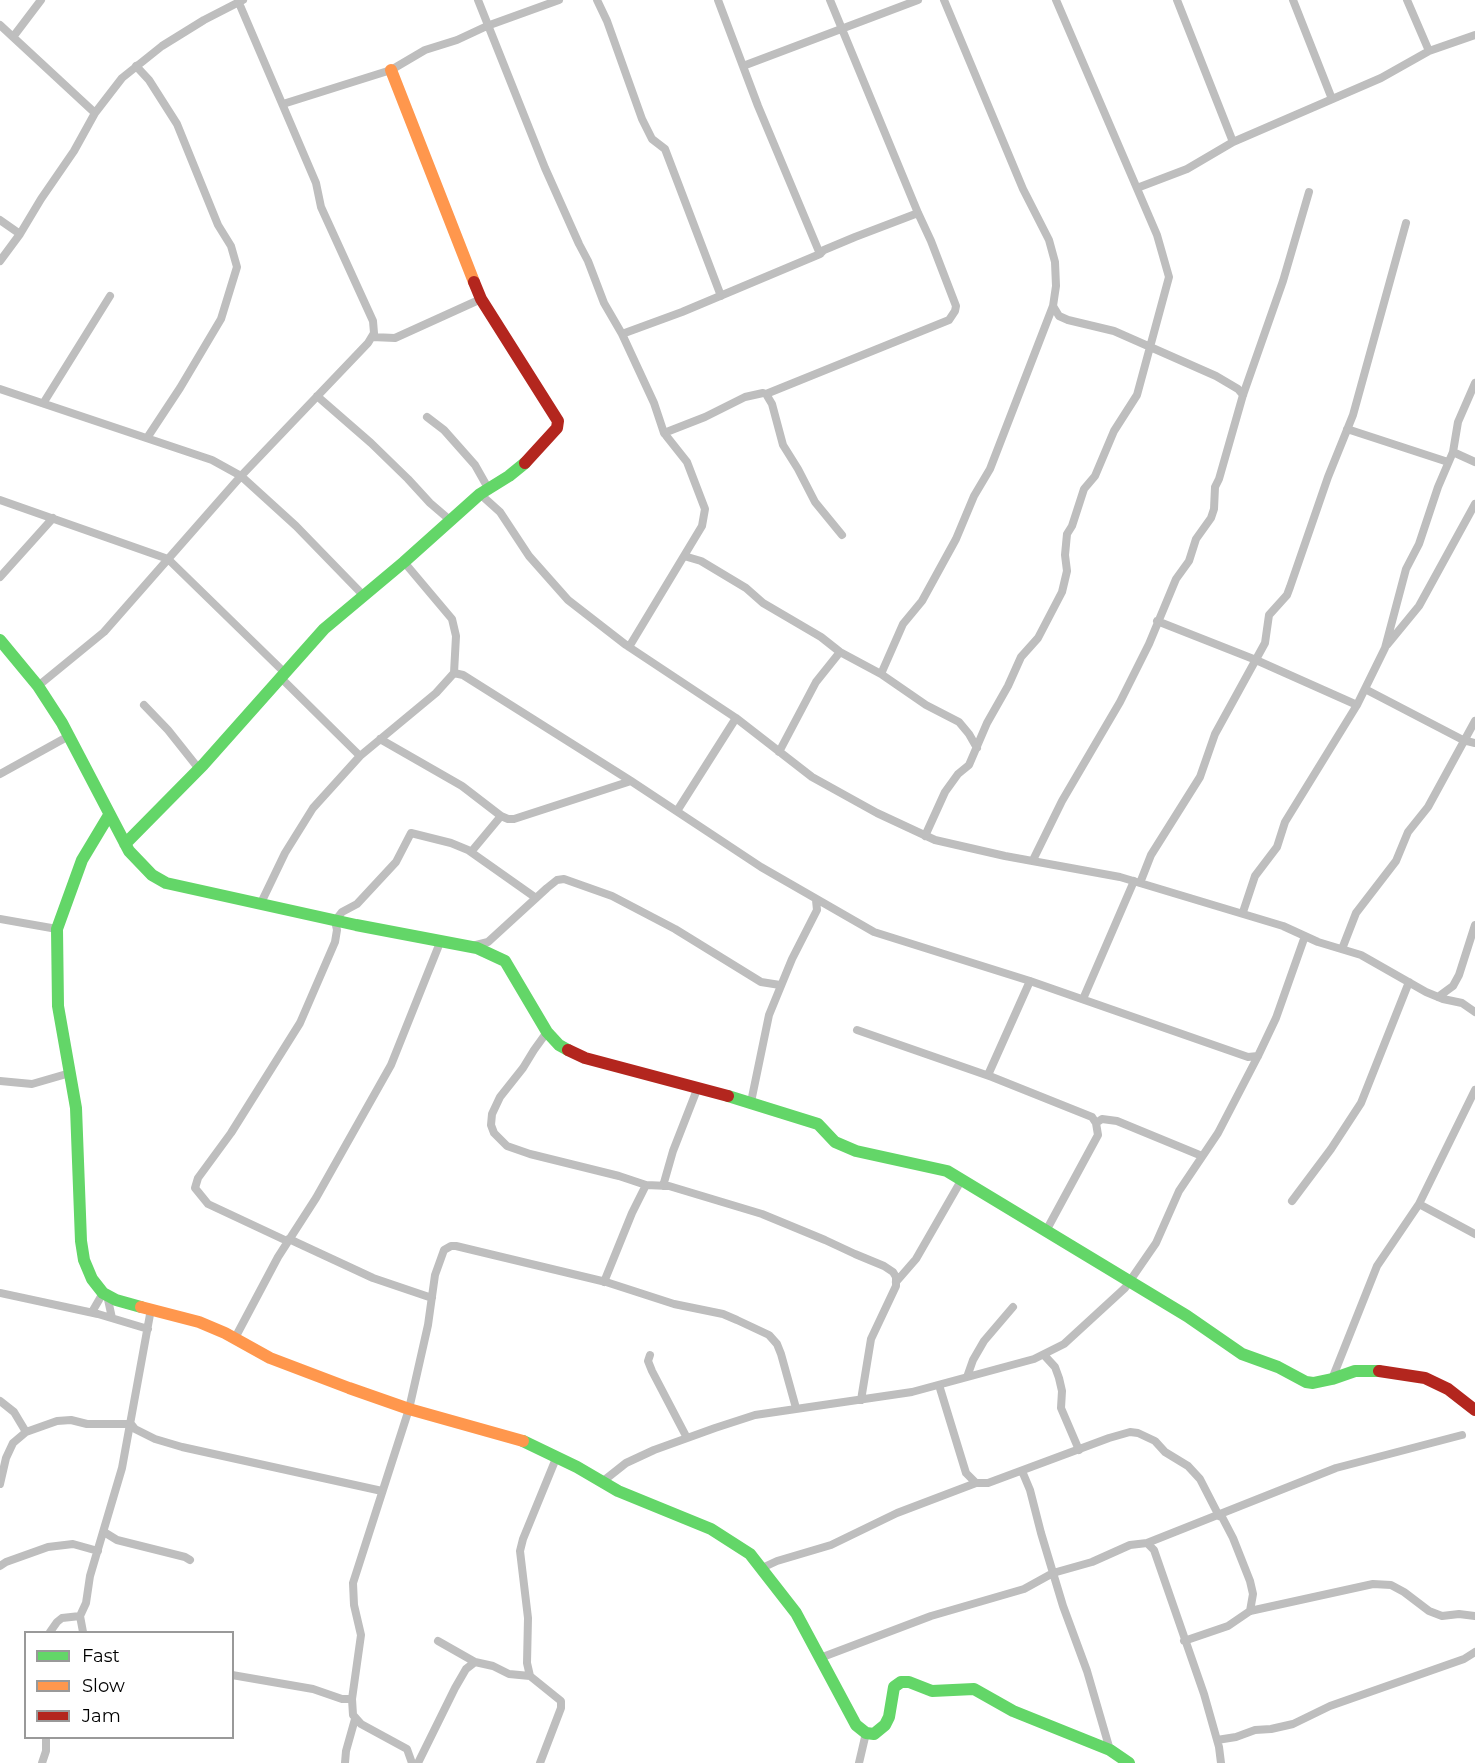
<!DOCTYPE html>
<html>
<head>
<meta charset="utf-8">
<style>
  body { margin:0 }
  #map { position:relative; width:1475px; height:1763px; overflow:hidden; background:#fff; font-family:Montserrat,sans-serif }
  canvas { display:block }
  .legend { position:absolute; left:24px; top:1631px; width:210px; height:108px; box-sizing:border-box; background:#fff; border:2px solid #999; margin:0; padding:8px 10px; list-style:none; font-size:18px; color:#000 }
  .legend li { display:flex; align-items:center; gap:12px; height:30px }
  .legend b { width:30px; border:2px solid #999 }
</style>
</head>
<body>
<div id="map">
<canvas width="1475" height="1763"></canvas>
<ul class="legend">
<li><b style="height:8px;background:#63d668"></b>Fast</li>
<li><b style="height:8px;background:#ff974d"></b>Slow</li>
<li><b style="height:8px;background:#b3261e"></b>Jam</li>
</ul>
</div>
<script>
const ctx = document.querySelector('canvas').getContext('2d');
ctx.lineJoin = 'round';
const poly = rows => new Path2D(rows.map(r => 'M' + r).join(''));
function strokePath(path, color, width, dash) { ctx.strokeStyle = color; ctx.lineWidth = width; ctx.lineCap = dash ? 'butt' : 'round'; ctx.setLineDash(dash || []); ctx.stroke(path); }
strokePath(poly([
  [478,0,545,168,579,244,588,261,604,303,622,334,654,403,664,433,687,462,705,509,702,526,629,647],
  [597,0,607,21,642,119,652,139,665,149,721,296],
  [718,0,758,106,820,254],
  [944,0,1023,189,1049,240,1055,262,1056,286,1053,306,1059,316,1068,320,1114,331,1216,376,1238,389,1243,395],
  [1177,0,1233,142],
  [1293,0,1332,99],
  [1407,0,1429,51],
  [0,25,95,113],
  [13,37,41,0],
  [136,66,149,80,177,124,218,225,231,246,237,267,221,319,180,388,147,438],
  [743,66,918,0],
  [283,104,391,70,425,50,457,40,487,26,559,0],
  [1137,188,1187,169,1233,142,1381,78,1429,51,1475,35],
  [0,220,20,234],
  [0,261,20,234,41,199,74,151,95,113,122,78,162,46,204,20,243,0],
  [622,334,682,312,820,254,824,250,855,237,918,213],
  [372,337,395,338,481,299],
  [0,389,212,460,241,476,296,526,363,595],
  [766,394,949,320,955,311,956,306,931,241,918,213,830,0],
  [317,396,371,443,408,479,430,503,451,521],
  [44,402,110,296],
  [427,417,444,430,475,465,488,488],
  [1347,429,1448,462],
  [664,433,705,417,745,397,763,393,766,394,772,404,783,445,798,469,815,502,842,535],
  [1453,452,1475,462],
  [480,494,500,512,529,556,568,600,626,645,736,718,812,777,877,813,935,840,1005,856,1120,877,1283,926,1318,942,1361,955,1426,992,1443,999,1462,1003,1475,1012],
  [0,500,168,559,285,673],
  [684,556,701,561,746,588,763,603,821,637,840,652,881,674,926,705,959,722,969,734,977,748],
  [404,562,452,619,456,636,454,673],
  [0,577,53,518],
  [1157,621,1256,660,1357,705],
  [1387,645,1419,606,1475,504],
  [881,674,903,624,922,601,956,539,974,496,990,469,1053,306],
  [281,678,360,756],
  [38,686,104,632,241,476,368,343,374,333,373,321,321,207,316,183,239,3],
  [1365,689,1463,740,1475,743],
  [144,705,168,730,199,769],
  [380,739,462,786,501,816,508,819,514,819,631,781],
  [779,752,816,682,840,652],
  [0,774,67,737],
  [677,811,736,718],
  [925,836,945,792,958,774,969,765,987,723,1008,686,1021,657,1038,638,1062,592,1067,571,1065,555,1067,534,1072,526,1084,489,1095,476,1114,431,1137,395,1169,277,1157,235,1056,0],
  [471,852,501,816],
  [1033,860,1062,801,1120,702,1149,644,1176,579,1189,561,1196,539,1211,518,1214,509,1215,487,1219,479,1243,395,1283,281,1309,192],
  [1140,883,1151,855,1200,777,1215,734,1265,643,1269,615,1287,595,1290,587,1328,477,1353,415,1406,223],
  [260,905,285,853,313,808,360,756,436,693,454,673,463,675,631,781,761,867,874,932,1030,981,1248,1057,1258,1056],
  [1243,912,1255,876,1277,847,1285,822,1357,705,1385,648,1406,569,1419,544,1438,487,1453,452,1458,422,1475,383],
  [0,919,57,929],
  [472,946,488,942,547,888,557,880,564,879,612,896,675,929,761,982,780,985],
  [1342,949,1356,913,1396,861,1408,832,1428,807,1475,721],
  [1438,997,1453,986,1459,975,1475,925],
  [1083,999,1134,881],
  [857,1030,992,1077,1092,1117,1096,1123,1098,1135,1046,1231],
  [547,1032,534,1050,523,1068,500,1097,492,1114,491,1125,494,1133,507,1146,530,1154,619,1176,646,1185,669,1186,762,1214,825,1240,855,1254,884,1266,893,1272,896,1277,896,1286,871,1339,861,1400],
  [988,1075,1030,981],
  [0,1081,32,1084,70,1073],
  [751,1102,769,1015,792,959,817,910,816,900],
  [1096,1123,1102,1119,1117,1121,1202,1156],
  [663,1186,673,1151,698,1087],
  [1292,1201,1331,1149,1361,1103,1409,982],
  [1419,1204,1475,1234],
  [289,1239,373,1278,432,1298],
  [287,1241,208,1204,195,1188,198,1178,231,1133,300,1023,335,942,337,930,335,921,342,912,357,904,396,862,411,833,451,843,468,850,536,898],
  [604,1282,632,1213,646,1185],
  [896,1282,916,1259,962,1179],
  [0,1293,98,1314,148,1329],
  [107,1295,112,1318],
  [92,1312,103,1293],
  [235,1338,278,1257,316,1198,391,1065,441,940],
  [650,1355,648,1361,652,1371,687,1438],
  [1044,1355,1055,1367,1059,1378,1062,1391,1061,1408,1079,1450],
  [967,1377,973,1360,984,1341,1013,1307],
  [1332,1379,1377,1266,1419,1204,1475,1090],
  [939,1385,966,1473,976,1483,988,1483,1109,1438,1130,1432,1138,1433,1155,1441,1165,1452,1188,1466,1200,1479,1219,1516],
  [0,1401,14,1412,26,1432],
  [1022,1471,1030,1490,1041,1533,1063,1606,1087,1671,1110,1750],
  [602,1482,626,1463,654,1450,715,1428,755,1415,912,1392,1034,1359,1064,1344,1125,1288,1156,1243,1179,1191,1218,1133,1258,1056,1276,1018,1305,936],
  [0,1484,6,1458,13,1443,26,1432,57,1421,71,1420,87,1424,131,1424,135,1429,155,1439,182,1447,382,1491],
  [1221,1515,1233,1538,1250,1581,1253,1594,1250,1611],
  [104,1532,117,1540,185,1557,190,1560],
  [1147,1543,1336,1468,1462,1435],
  [0,1566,6,1562,48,1547,73,1544,98,1551],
  [762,1568,777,1561,831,1545,897,1513,976,1483],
  [50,1632,57,1622,62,1618,80,1616],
  [83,1632,80,1616,86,1603,90,1576,122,1468,151,1309],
  [438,1641,475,1662,493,1666,509,1674,530,1676,561,1701,561,1708,540,1763],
  [1184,1641,1228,1626,1250,1611,1373,1584,1391,1585,1404,1592,1429,1611,1442,1616,1459,1614,1475,1616],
  [820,1658,931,1616,1024,1589,1053,1573,1092,1562,1130,1545,1147,1543,1154,1550,1204,1694,1219,1747,1221,1763],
  [232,1675,313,1689,342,1699,352,1699],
  [530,1676,527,1663,528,1618,520,1551,523,1539,557,1456],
  [1217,1740,1236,1737,1255,1730,1271,1729,1293,1724,1330,1706,1464,1659,1475,1652],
  [42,1763,46,1751,46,1738],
  [345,1763,346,1751,355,1719],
  [412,1763,407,1749,361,1724,353,1715,352,1699,361,1635,354,1605,353,1583,409,1409,428,1325,435,1275,444,1250,451,1246,456,1246,606,1282,674,1304,723,1314,737,1320,769,1335,777,1344,781,1354,796,1408],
  [418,1763,455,1688,466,1669,475,1662],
  [859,1763,866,1733]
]), '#bebebe', 8);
strokePath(poly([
  [0,640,38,686,62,723,129,851,152,875,166,883,356,925,477,948,505,961,547,1032,559,1045,568,1050],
  [109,815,82,860,57,929,58,1006,76,1108,81,1241,84,1260,92,1279,103,1293,116,1300,141,1307],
  [125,844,203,765,324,629,404,562,480,494,509,476,525,463],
  [728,1096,818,1124,835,1142,856,1151,947,1171,1187,1316,1242,1354,1278,1367,1306,1382,1313,1383,1332,1379,1355,1371,1379,1371],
  [523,1441,577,1467,618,1491,711,1529,750,1554,796,1613,856,1725,866,1733,874,1734,885,1725,889,1717,894,1687,901,1682,909,1682,932,1691,974,1689,1013,1711,1110,1750,1129,1763]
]), '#63d668', 12);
strokePath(poly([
  [391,70,474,282],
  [141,1307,199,1322,225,1333,270,1358,349,1388,409,1409,523,1441]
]), '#ff974d', 12);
strokePath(poly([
  [474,282,481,299,558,421,557,428,525,463],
  [568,1050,585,1058,728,1096],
  [1379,1371,1425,1378,1448,1389,1475,1410]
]), '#b3261e', 12);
</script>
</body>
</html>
